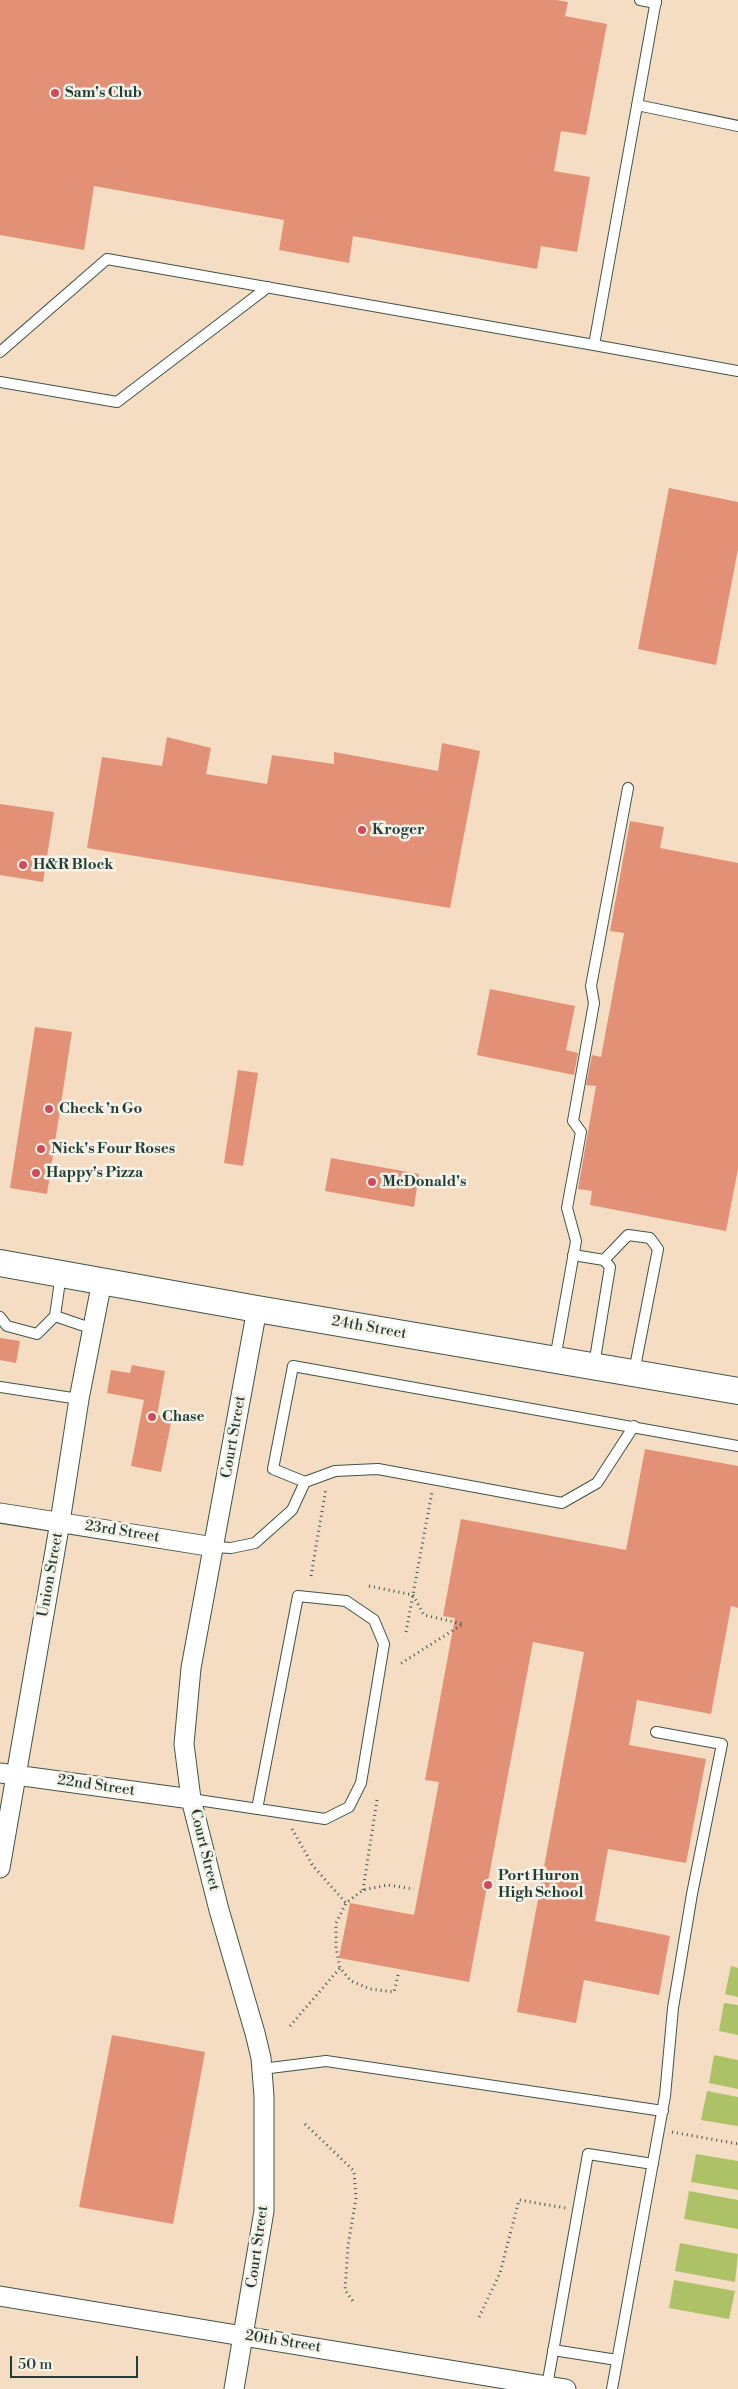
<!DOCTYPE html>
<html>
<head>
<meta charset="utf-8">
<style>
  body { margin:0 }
  #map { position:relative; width:738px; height:2389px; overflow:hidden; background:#f5ddc3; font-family:"Libre Bodoni",serif }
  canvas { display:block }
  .scale { position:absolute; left:10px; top:2356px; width:128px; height:22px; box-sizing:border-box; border:2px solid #1f3d34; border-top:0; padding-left:6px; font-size:15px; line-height:18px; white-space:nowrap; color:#1f3d34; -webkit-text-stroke:4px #f7f3e8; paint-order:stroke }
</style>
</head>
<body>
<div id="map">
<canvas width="738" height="2389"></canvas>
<div class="scale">50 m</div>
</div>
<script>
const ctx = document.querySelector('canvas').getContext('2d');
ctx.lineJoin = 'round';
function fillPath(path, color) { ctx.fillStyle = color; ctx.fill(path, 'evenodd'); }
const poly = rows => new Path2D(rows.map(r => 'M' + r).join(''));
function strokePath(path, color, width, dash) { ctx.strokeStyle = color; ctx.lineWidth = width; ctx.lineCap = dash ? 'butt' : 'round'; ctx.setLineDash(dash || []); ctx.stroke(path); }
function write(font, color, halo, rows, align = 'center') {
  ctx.font = font + ' "Libre Bodoni",serif'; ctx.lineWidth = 5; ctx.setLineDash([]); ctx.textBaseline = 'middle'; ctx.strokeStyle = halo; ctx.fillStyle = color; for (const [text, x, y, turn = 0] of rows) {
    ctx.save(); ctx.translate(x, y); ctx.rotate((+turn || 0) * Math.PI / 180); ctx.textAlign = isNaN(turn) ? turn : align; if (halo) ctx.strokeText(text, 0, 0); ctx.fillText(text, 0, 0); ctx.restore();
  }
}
fillPath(poly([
  [731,1966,738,1968,738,1997,725,1994],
  [724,2003,738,2005,738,2035,719,2031],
  [714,2055,738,2060,738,2089,709,2083],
  [707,2091,738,2097,738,2126,701,2120],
  [696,2154,738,2161,738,2190,691,2182],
  [689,2191,738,2200,738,2229,684,2219],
  [680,2243,738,2254,735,2282,675,2271],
  [674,2280,735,2291,729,2319,669,2308]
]), '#adc266');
fillPath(poly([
  [0,0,556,0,568,2,565,16,607,24,586,135,561,131,554,171,590,177,577,252,541,246,537,269,353,236,349,263,279,250,284,220,94,186,84,250,0,235],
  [669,488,738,502,738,549,716,665,638,649],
  [167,737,211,748,206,774,267,784,272,755,334,764,334,752,438,771,442,743,480,751,450,908,87,848,102,757,162,766],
  [0,804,54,812,43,882,0,875],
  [630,821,664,827,660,848,738,863,738,1169,726,1231,590,1205,592,1191,578,1189,596,1086,586,1085,592,1055,601,1057,624,933,610,931],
  [490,989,575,1006,566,1050,578,1053,574,1075,477,1055],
  [35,1027,72,1032,47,1194,10,1188],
  [238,1070,258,1073,243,1166,224,1163],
  [331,1158,419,1174,414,1207,325,1191],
  [0,1338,20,1341,16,1363,0,1360],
  [132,1365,165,1371,157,1415,172,1418,161,1472,131,1466,144,1400,107,1393,111,1370,130,1373],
  [645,1449,738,1466,738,1608,731,1606,711,1714,637,1700,629,1745,706,1759,686,1863,608,1849,595,1921,670,1936,659,1995,584,1980,576,2023,517,2012,584,1652,533,1642,469,1982,339,1958,350,1903,414,1915,439,1782,425,1780,455,1618,443,1616,461,1519,626,1550],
  [112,2035,205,2052,173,2224,79,2207]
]), '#e29177');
const lane = poly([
  [640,0,656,3],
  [656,0,594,345,738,371],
  [637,105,738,126],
  [0,352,107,259,594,345],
  [0,382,117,402,268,287],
  [573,1255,604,1260,610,1267,594,1365],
  [604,1260,628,1235,650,1238,658,1249,634,1372],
  [61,1274,55,1316,93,1329],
  [0,1317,7,1326,37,1334,55,1316],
  [555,1359,576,1241,567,1208,581,1132,573,1121,594,1003,591,986,628,788],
  [0,1387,79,1399],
  [305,1482,273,1469,293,1366,738,1446],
  [214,1547,231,1548,255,1543,292,1510,305,1482,335,1471,378,1469,562,1503,597,1483,634,1426],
  [191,1799,325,1819,349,1807,361,1783,384,1644,374,1620,346,1601,298,1596,257,1809],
  [262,2069,326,2061,663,2111],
  [553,2350,617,2360],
  [547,2386,588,2154,653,2164],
  [612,2389,665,2096,673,2008,692,1894,722,1744,656,1732]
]);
const street = poly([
  [0,1513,214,1547],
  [0,1773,191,1799],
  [0,1868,60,1522,79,1399,102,1281],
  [0,2296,566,2389],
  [234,2389,264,2211,264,2096,261,2058,255,2033,219,1910,191,1799,184,1744,191,1668,257,1309]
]);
const secondary = poly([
  [0,1263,257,1309,738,1391]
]);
strokePath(lane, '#3f5549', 12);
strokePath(street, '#3f5549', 21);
strokePath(secondary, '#3f5549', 28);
strokePath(poly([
  [311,1576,326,1488],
  [369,1586,413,1595,424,1615,463,1624,400,1664],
  [406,1632,432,1492],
  [292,1829,313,1866,346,1903],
  [363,1890,377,1800],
  [398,1975,394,1992,370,1989,351,1981,340,1968,336,1947,336,1923,346,1903,363,1890,388,1885,414,1889],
  [290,2026,340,1968],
  [305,2124,354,2171,356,2198,348,2246,345,2290,355,2304],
  [672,2132,738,2144],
  [479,2317,500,2273,519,2200,566,2208]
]), '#3f5549', 3, [1, 4]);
strokePath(lane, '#fff', 10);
strokePath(street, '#fff', 19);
strokePath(secondary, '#fff', 26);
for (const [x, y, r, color] of [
  [55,93,5,"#d1495b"],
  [362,830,5,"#d1495b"],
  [23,865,5,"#d1495b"],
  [49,1109,5,"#d1495b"],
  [41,1149,5,"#d1495b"],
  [36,1173,5,"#d1495b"],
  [372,1182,5,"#d1495b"],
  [152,1417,5,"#d1495b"],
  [488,1885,5,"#d1495b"]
]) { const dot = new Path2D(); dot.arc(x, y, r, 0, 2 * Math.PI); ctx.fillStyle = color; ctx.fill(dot); strokePath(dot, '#f7f3e8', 2); }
write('bold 15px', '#1f3d34', '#f7f3e8', [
  ["Sam's Club",65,93],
  ["Kroger",372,830],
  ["H&R Block",33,865],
  ["Check 'n Go",59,1109],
  ["Nick's Four Roses",51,1149],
  ["Happy's Pizza",46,1173],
  ["McDonald's",382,1182],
  ["Chase",162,1417],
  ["Port Huron",498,1876],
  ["High School",498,1893]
], 'left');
write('15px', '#1f3d34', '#f7f3e8', [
  ["24th Street",369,1328,10],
  ["Court Street",234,1437,-80],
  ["23rd Street",122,1532,9],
  ["Union Street",51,1575,-80],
  ["22nd Street",96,1786,8],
  ["Court Street",204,1850,76],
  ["Court Street",258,2247,-82],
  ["20th Street",283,2342,9]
]);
</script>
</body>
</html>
